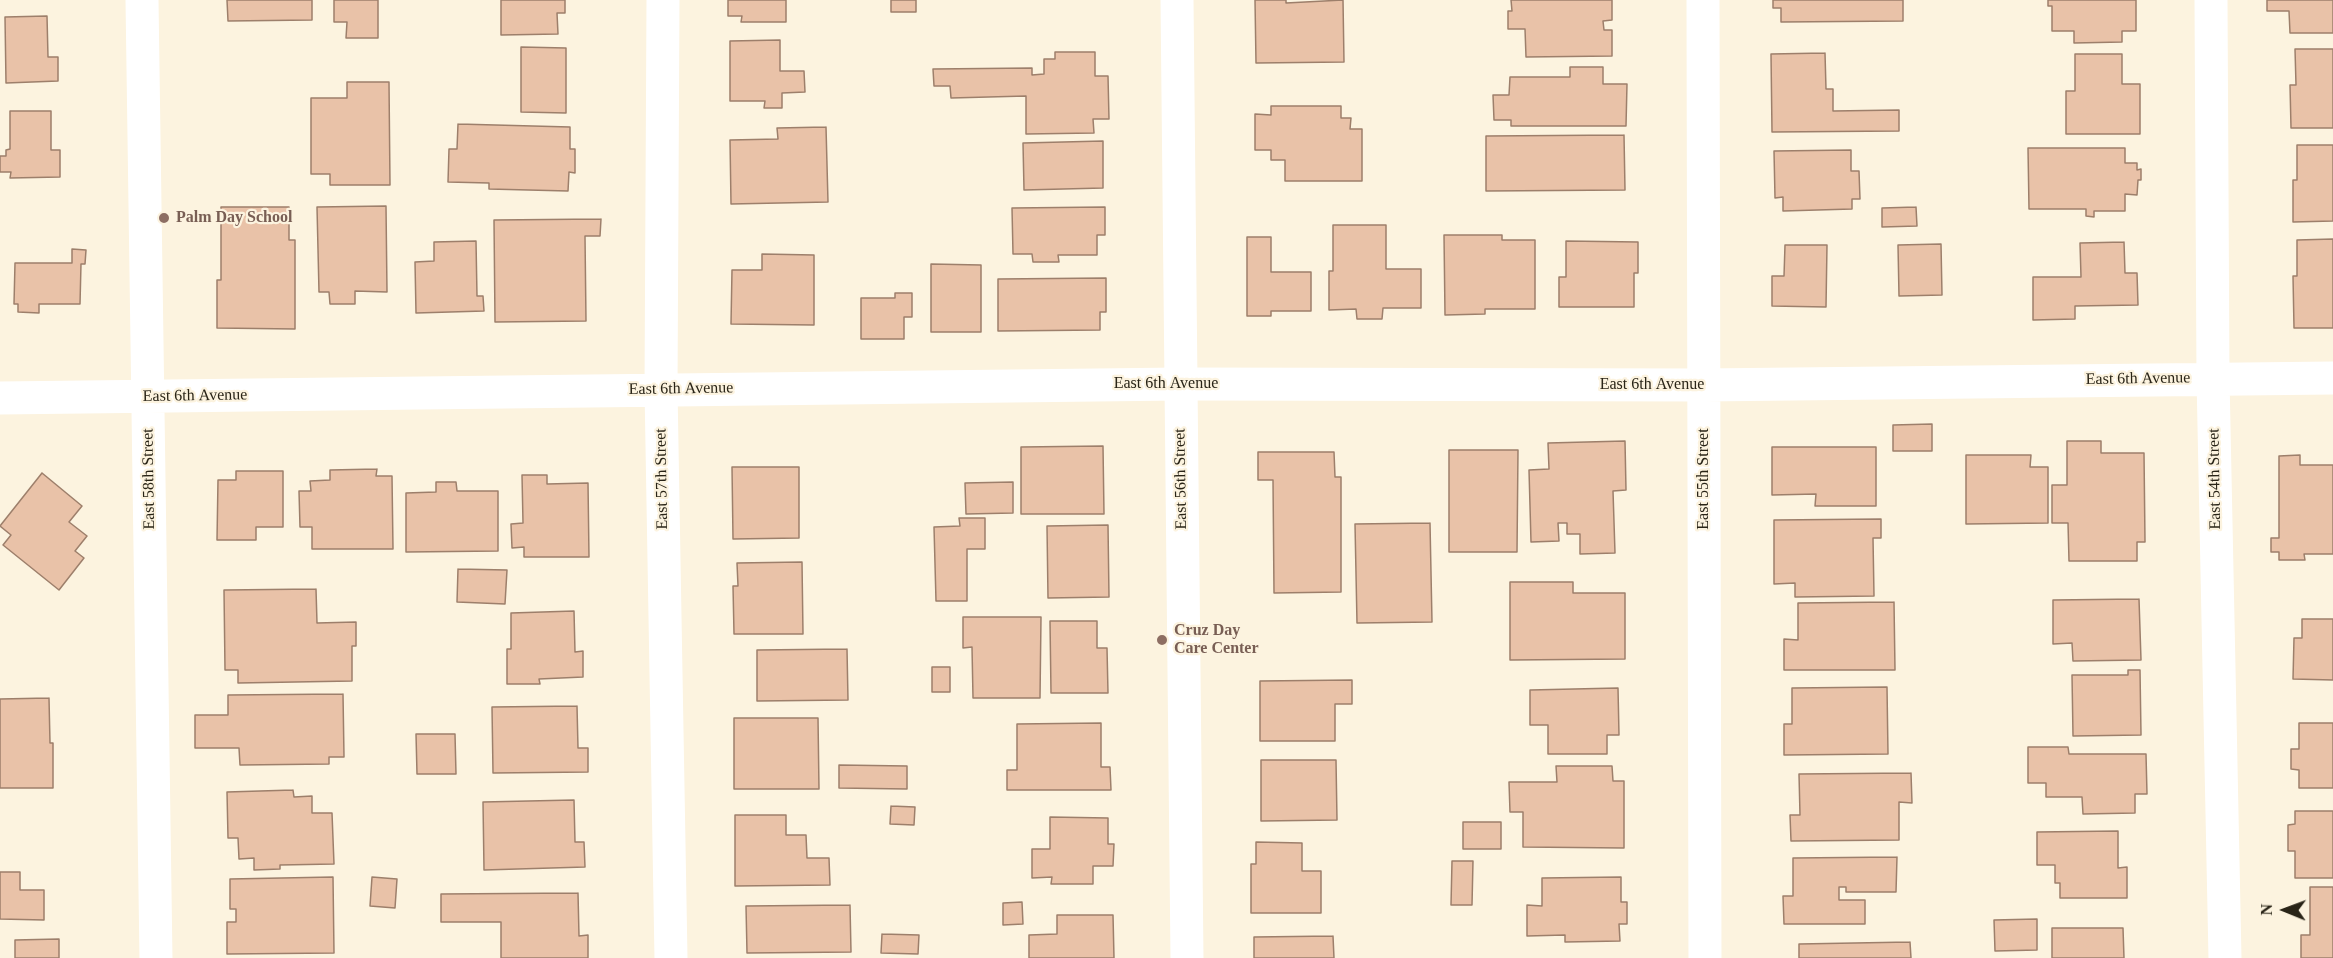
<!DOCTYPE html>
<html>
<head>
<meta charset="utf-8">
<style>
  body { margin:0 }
  #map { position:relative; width:2333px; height:958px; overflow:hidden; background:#fcf3df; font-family:"Times New Roman",serif }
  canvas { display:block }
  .north { position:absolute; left:2255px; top:880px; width:60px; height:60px; -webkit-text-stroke:4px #fcf3df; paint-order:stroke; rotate:271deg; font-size:16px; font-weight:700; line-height:24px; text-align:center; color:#292417 }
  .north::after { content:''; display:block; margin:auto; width:21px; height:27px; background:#292417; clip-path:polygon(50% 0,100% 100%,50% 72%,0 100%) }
</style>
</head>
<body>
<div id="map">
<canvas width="2333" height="958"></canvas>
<div class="north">N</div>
</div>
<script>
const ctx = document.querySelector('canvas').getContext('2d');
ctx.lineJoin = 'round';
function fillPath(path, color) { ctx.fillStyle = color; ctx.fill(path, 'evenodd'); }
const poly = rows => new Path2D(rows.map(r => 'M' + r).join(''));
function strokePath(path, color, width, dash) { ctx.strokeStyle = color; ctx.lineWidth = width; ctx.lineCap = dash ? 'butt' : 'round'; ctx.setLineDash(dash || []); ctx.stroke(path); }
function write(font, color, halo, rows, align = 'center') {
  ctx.font = font + ' "Times New Roman",serif'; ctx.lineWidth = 4.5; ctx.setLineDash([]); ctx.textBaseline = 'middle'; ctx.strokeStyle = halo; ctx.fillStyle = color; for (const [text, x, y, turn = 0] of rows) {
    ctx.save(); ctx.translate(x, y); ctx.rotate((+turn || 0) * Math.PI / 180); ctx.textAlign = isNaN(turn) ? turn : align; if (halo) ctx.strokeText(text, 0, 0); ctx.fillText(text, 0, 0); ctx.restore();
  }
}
const building = poly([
  [227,0,312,0,312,20,228,21,227,0],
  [334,0,378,0,378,38,346,38,347,22,334,22,334,0],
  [501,0,565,0,565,13,557,13,558,34,501,35,501,0],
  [728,0,786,0,786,22,741,22,742,16,728,16,728,0],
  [891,0,916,0,916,12,891,12,891,0],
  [1255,0,1286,0,1286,3,1343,0,1344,62,1256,63,1255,0],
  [1511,0,1612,0,1612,20,1603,21,1604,30,1612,30,1612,56,1526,57,1525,29,1508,29,1508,11,1512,11,1511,0],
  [1773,0,1903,0,1903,21,1781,22,1781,8,1773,8,1773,0],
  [2048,0,2136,0,2136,31,2122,31,2122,42,2074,43,2074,31,2052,31,2052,6,2048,6,2048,0],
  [2267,0,2333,0,2333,33,2290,33,2289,11,2267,11,2267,0],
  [47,16,48,57,58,57,58,81,6,83,5,17,47,16],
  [780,40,780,71,804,71,805,92,782,93,782,108,764,108,765,101,730,101,730,41,780,40],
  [521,47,566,48,566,113,521,112,521,47],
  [2295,49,2333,49,2333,128,2291,128,2290,85,2296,85,2295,49],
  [1055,52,1095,52,1095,76,1108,76,1109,119,1093,119,1094,133,1026,134,1026,96,951,98,950,86,934,86,933,69,1032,68,1032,75,1044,74,1044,59,1055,59,1055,52],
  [1825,53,1826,89,1833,89,1833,111,1899,110,1899,131,1772,132,1771,54,1825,53],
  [2075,54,2122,54,2122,84,2140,84,2140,134,2066,134,2066,91,2075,91,2075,54],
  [1570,67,1603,67,1603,84,1627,84,1626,126,1511,126,1511,120,1494,120,1493,95,1509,95,1510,77,1570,77,1570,67],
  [347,82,389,82,390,185,330,185,330,174,311,174,311,98,347,98,347,82],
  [1271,106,1341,106,1341,118,1351,118,1350,129,1362,129,1362,181,1285,181,1285,160,1271,160,1271,150,1255,150,1255,114,1271,115,1271,106],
  [10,111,51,111,51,150,60,150,60,177,10,178,11,172,0,172,0,156,6,156,6,150,10,149,10,111],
  [458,124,570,127,570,149,575,149,575,173,569,172,568,191,489,189,489,183,448,182,449,149,457,149,458,124],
  [826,127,828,202,731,204,730,140,778,139,777,128,826,127],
  [1624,135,1625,190,1486,191,1486,136,1624,135],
  [1103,141,1103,188,1024,190,1023,143,1103,141],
  [2297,145,2333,145,2333,221,2293,222,2293,180,2297,180,2297,145],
  [2028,148,2125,148,2125,163,2137,163,2137,170,2141,169,2141,180,2138,180,2137,195,2125,194,2125,211,2094,211,2094,217,2086,216,2086,209,2029,209,2028,148],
  [1851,150,1851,171,1859,171,1860,199,1852,199,1852,209,1783,211,1783,197,1775,198,1774,151,1851,150],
  [386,206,387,292,355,291,355,304,330,304,329,292,319,292,317,207,386,206],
  [221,207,289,207,289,240,295,240,295,329,217,328,217,280,221,280,221,207],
  [1105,207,1105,235,1097,235,1097,255,1058,255,1059,262,1033,262,1032,254,1013,254,1012,208,1105,207],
  [1916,207,1917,226,1882,227,1882,208,1916,207],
  [601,219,600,236,585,236,586,321,495,322,494,220,601,219],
  [1333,225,1386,225,1386,269,1421,269,1421,308,1383,308,1382,319,1357,319,1356,309,1329,310,1329,271,1333,271,1333,225],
  [1444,235,1502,235,1502,240,1535,240,1535,309,1485,309,1485,314,1445,315,1444,235],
  [1247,237,1271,237,1271,272,1311,272,1311,311,1271,311,1271,316,1247,316,1247,237],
  [2333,239,2333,328,2294,328,2293,276,2297,276,2297,240,2333,239],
  [476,241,477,296,483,296,484,311,416,313,415,262,434,261,434,242,476,241],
  [1566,241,1638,242,1638,273,1634,273,1634,307,1559,307,1559,277,1566,277,1566,241],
  [2124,242,2125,273,2137,273,2138,305,2075,306,2075,319,2033,320,2033,277,2081,277,2080,243,2124,242],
  [1941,244,1942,295,1899,296,1898,245,1941,244],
  [1785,245,1827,245,1826,307,1772,306,1772,276,1784,276,1785,245],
  [72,249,86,250,85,264,81,264,80,304,39,304,39,313,18,312,18,304,14,304,15,263,72,263,72,249],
  [762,254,814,255,814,325,731,324,732,270,762,270,762,254],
  [931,264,981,265,981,332,931,332,931,264],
  [1106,278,1106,312,1100,312,1100,330,998,331,998,279,1106,278],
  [895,293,912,293,912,317,904,317,904,339,861,339,861,298,895,298,895,293],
  [1932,424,1932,451,1893,451,1893,425,1932,424],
  [1625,441,1626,490,1613,491,1615,553,1580,554,1580,534,1567,534,1567,523,1558,523,1559,541,1531,542,1529,470,1549,469,1548,443,1625,441],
  [2067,441,2101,441,2101,453,2144,453,2145,542,2137,542,2137,561,2069,561,2068,523,2052,523,2052,485,2067,485,2067,441],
  [1103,446,1104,514,1021,514,1021,447,1103,446],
  [1772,447,1876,447,1876,506,1815,506,1816,494,1772,495,1772,447],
  [1449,450,1518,450,1517,552,1449,552,1449,450],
  [1258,452,1334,452,1335,477,1341,477,1341,592,1274,593,1273,480,1258,480,1258,452],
  [1966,455,2031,455,2030,467,2048,467,2048,523,1966,524,1966,455],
  [2300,455,2300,465,2333,465,2333,554,2304,554,2305,560,2279,560,2279,552,2271,552,2271,538,2279,538,2279,456,2300,455],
  [732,467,799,467,799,538,733,539,732,467],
  [377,469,376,476,392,476,393,549,312,549,312,527,300,527,299,491,311,491,310,481,330,480,330,470,377,469],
  [236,471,283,471,283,527,256,527,256,540,217,540,218,480,236,480,236,471],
  [42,473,82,506,69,522,87,536,75,551,84,558,59,590,3,545,11,535,0,526,42,473],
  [522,475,547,475,547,484,588,483,589,557,524,557,524,547,512,548,511,524,523,523,522,475],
  [436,482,456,482,457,491,498,491,498,551,406,552,406,493,436,492,436,482],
  [1013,482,1013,513,966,514,965,483,1013,482],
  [959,518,985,518,985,549,967,549,967,601,936,601,934,527,960,526,959,518],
  [1881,519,1881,538,1873,538,1874,596,1795,597,1795,583,1774,584,1774,520,1881,519],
  [1430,523,1432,622,1357,623,1355,524,1430,523],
  [1108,525,1109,597,1048,598,1047,526,1108,525],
  [802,562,803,634,734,634,733,586,738,586,737,563,802,562],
  [458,569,507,570,505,604,457,602,458,569],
  [1510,582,1573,582,1573,593,1625,593,1625,659,1510,660,1510,582],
  [316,589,317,623,356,622,356,646,352,646,352,681,238,683,238,670,225,670,224,590,316,589],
  [2139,599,2141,660,2073,661,2072,643,2053,644,2053,600,2139,599],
  [1894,602,1895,670,1784,670,1784,639,1798,640,1798,603,1894,602],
  [574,611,575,652,583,651,583,677,539,679,540,684,507,684,507,649,511,649,511,613,574,611],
  [963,617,1041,617,1040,698,973,698,972,647,963,648,963,617],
  [2302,619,2333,619,2333,680,2293,679,2294,638,2302,638,2302,619],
  [1050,621,1097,621,1097,648,1107,648,1108,693,1051,693,1050,621],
  [847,649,848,700,757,701,757,650,847,649],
  [932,667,950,667,950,692,932,692,932,667],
  [2128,670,2140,670,2141,735,2073,736,2072,675,2128,675,2128,670],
  [1352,680,1352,704,1335,704,1335,741,1260,741,1260,681,1352,680],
  [1887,687,1888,754,1784,755,1784,724,1792,724,1792,688,1887,687],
  [1618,688,1619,735,1607,735,1607,754,1548,754,1548,725,1530,725,1530,690,1618,688],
  [343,694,344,757,329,757,329,764,240,765,239,748,195,748,195,715,228,715,228,695,343,694],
  [49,698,50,743,53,743,53,788,0,788,0,699,49,698],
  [577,706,578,748,588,748,588,772,493,773,492,707,577,706],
  [734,718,818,718,819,789,734,789,734,718],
  [1101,723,1101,767,1110,767,1111,790,1007,790,1007,770,1017,770,1017,724,1101,723],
  [2299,723,2333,723,2333,788,2299,788,2299,770,2291,769,2291,749,2299,749,2299,723],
  [416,734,455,734,456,774,417,774,416,734],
  [2028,747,2068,747,2069,754,2146,754,2147,794,2135,794,2135,813,2083,814,2082,797,2046,797,2046,783,2028,783,2028,747],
  [1261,760,1336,760,1337,820,1261,821,1261,760],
  [839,765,907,766,907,789,839,788,839,765],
  [1556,766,1612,766,1613,781,1624,781,1624,848,1523,847,1523,812,1510,812,1509,782,1557,782,1556,766],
  [1911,773,1912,803,1899,802,1899,840,1791,841,1790,815,1800,815,1799,774,1911,773],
  [293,790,294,797,312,796,312,813,332,813,334,864,280,865,280,869,254,870,254,858,239,859,238,838,228,838,227,792,293,790],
  [574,800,575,842,584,842,585,867,484,870,483,802,574,800],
  [891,806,915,807,914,825,890,824,891,806],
  [2295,811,2333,811,2333,878,2295,878,2295,851,2288,851,2288,825,2295,824,2295,811],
  [735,815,786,815,786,835,806,835,807,858,829,858,830,885,735,886,735,815],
  [1050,817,1108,818,1108,844,1114,844,1113,866,1093,866,1093,884,1051,884,1052,877,1032,878,1032,849,1050,849,1050,817],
  [1463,822,1501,822,1501,849,1463,849,1463,822],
  [2118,831,2118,868,2127,867,2127,898,2060,898,2060,883,2055,883,2055,865,2037,865,2037,832,2118,831],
  [1256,842,1302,843,1302,871,1321,871,1321,913,1251,913,1251,864,1256,864,1256,842],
  [1897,857,1896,892,1846,892,1846,887,1839,887,1839,900,1865,900,1865,924,1784,924,1783,896,1793,896,1793,858,1897,857],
  [1452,861,1473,861,1472,905,1451,905,1452,861],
  [0,872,20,872,20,890,44,890,44,920,0,919,0,872],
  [333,877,334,953,227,954,227,922,236,922,236,909,230,909,230,879,333,877],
  [372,877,397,879,395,908,370,906,372,877],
  [1621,877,1621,902,1627,902,1627,924,1619,924,1620,941,1565,942,1565,935,1527,936,1527,905,1542,906,1542,878,1621,877],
  [2310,887,2333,887,2333,958,2301,958,2301,935,2310,935,2310,887],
  [578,893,579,936,588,935,588,958,501,958,501,922,441,922,441,894,578,893],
  [1022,902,1023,924,1003,925,1003,903,1022,902],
  [850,905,851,952,747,953,746,906,850,905],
  [1057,915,1113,915,1114,958,1029,958,1029,935,1057,934,1057,915],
  [2037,919,2037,950,1995,951,1994,920,2037,919],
  [2052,928,2123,928,2124,958,2052,958,2052,928],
  [882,934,919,935,918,954,881,953,882,934],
  [1333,936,1334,958,1254,958,1254,937,1333,936],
  [59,939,59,958,15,958,15,940,59,939],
  [1910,942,1911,958,1799,958,1799,944,1910,942]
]);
fillPath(building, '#e9c2a8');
strokePath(building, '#9d7f6b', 1.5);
strokePath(poly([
  [142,0,156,958],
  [663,0,661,389,671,958],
  [1703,0,1705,958],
  [2211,0,2213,378,2225,958],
  [0,398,1180,384,1704,385,2333,378]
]), '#fff', 33);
strokePath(poly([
  [1177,0,1187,958]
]), '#fff', 33);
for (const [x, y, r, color] of [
  [164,218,6,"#8d6e63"],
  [1162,640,6,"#8d6e63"]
]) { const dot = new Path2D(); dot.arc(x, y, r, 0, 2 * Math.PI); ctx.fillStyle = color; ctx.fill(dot); strokePath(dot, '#fcf3df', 2); }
write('bold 16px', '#785e54', '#fcf3df', [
  ["Palm Day School",176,218],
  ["Cruz Day",1174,631],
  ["Care Center",1174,649]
], 'left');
write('16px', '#292417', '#fcf3df', [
  ["East 6th Avenue",2138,379,-1],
  ["East 6th Avenue",1166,384],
  ["East 6th Avenue",1652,385],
  ["East 6th Avenue",681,389,-1],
  ["East 6th Avenue",195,396,-1],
  ["East 58th Street",149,479,-91],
  ["East 57th Street",662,479,-91],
  ["East 56th Street",1181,479,-91],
  ["East 55th Street",1704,479,-90],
  ["East 54th Street",2215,479,-91]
]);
</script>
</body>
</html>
